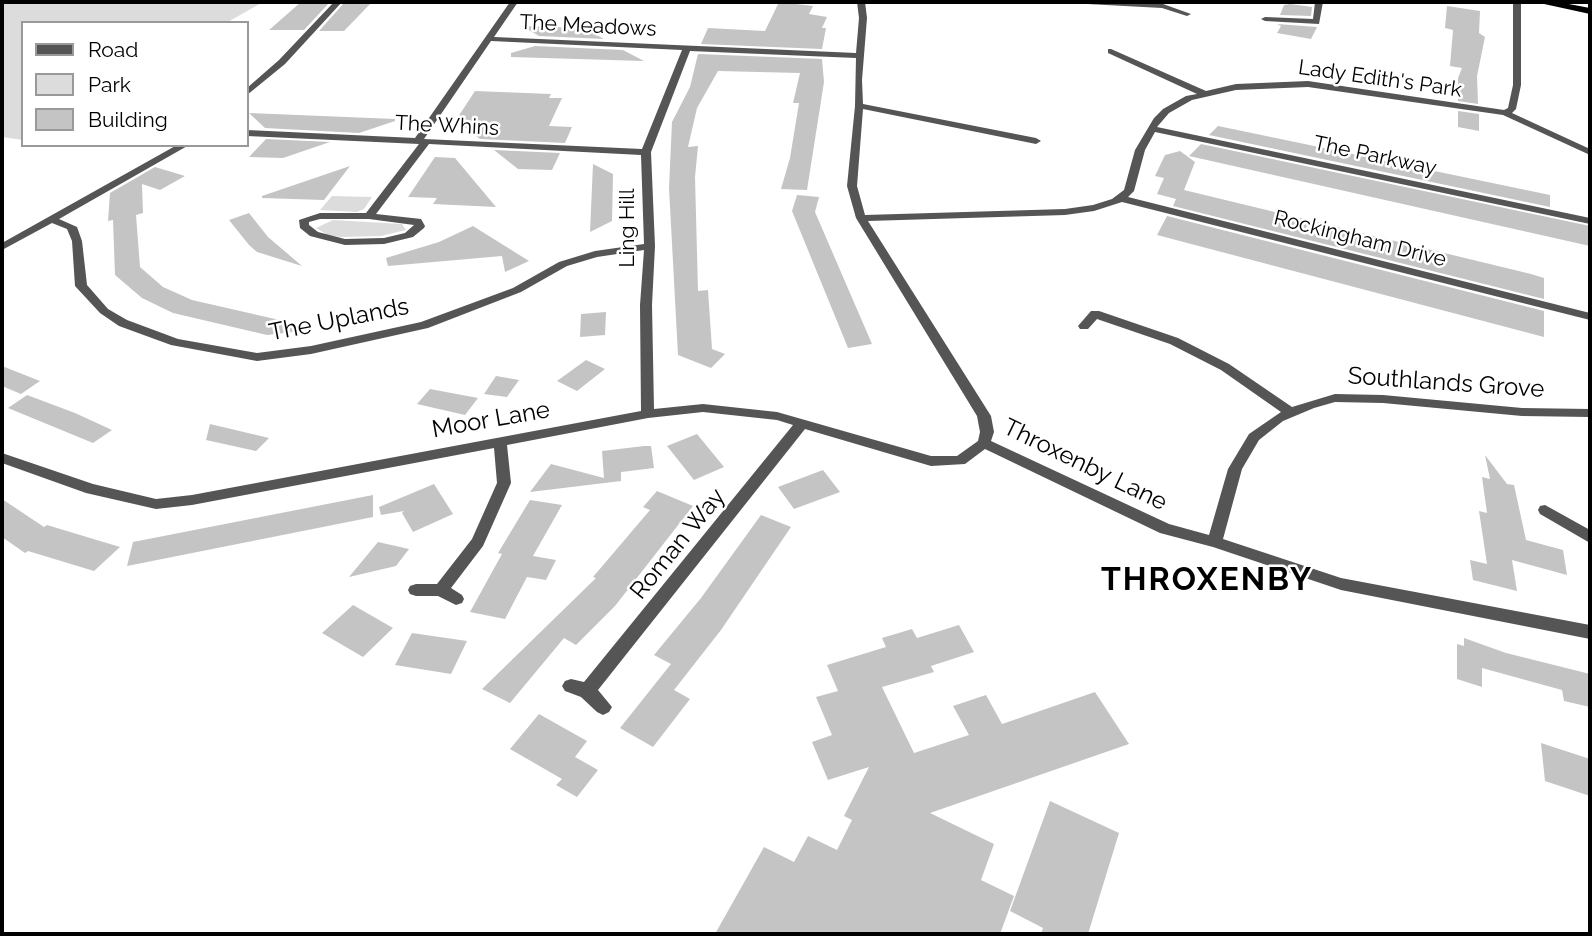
<!DOCTYPE html>
<html>
<head>
<meta charset="utf-8">
<style>
  body { margin:0 }
  #map { position:relative; width:1592px; height:936px; overflow:hidden; background:#fff; font-family:Raleway,sans-serif }
  canvas { display:block }
  .frame { position:absolute; inset:0; border:4px solid #000; pointer-events:none }
  .legend { position:absolute; left:21px; top:21px; width:228px; height:126px; box-sizing:border-box; background:#fff; border:2px solid #999; margin:0; padding:9px 12px; list-style:none; font-size:21px; color:#000 }
  .legend li { display:flex; align-items:center; gap:14px; height:35px }
  .legend b { width:35px; border:2px solid #999 }
</style>
</head>
<body>
<div id="map">
<canvas width="1592" height="936"></canvas>
<div class="frame"></div>
<ul class="legend">
<li><b style="height:9px;background:#555"></b>Road</li>
<li><b style="height:19px;background:#dcdcdc"></b>Park</li>
<li><b style="height:19px;background:#c4c4c4"></b>Building</li>
</ul>
</div>
<script>
const ctx = document.querySelector('canvas').getContext('2d');
ctx.lineJoin = 'round';
function fillPath(path, color) { ctx.fillStyle = color; ctx.fill(path, 'evenodd'); }
const poly = rows => new Path2D(rows.map(r => 'M' + r).join(''));
function write(font, color, halo, rows, align = 'center') {
  ctx.font = font + ' Raleway,sans-serif'; ctx.lineWidth = 5; ctx.setLineDash([]); ctx.textBaseline = 'middle'; ctx.strokeStyle = halo; ctx.fillStyle = color; for (const [text, x, y, turn = 0] of rows) {
    ctx.save(); ctx.translate(x, y); ctx.rotate((+turn || 0) * Math.PI / 180); ctx.textAlign = isNaN(turn) ? turn : align; if (halo) ctx.strokeText(text, 0, 0); ctx.fillText(text, 0, 0); ctx.restore();
  }
}
fillPath(poly([
  [2,2,263,2,226,23,23,23,23,140,2,137],
  [332,196,372,197,364,209,357,212,320,210],
  [333,220,402,224,406,230,381,236,341,237,328,235,316,228]
]), '#dcdcdc');
fillPath(poly([
  [301,2,330,2,304,30,269,30],
  [779,2,813,6,809,14,827,17,822,28,826,28,822,49,701,44,708,28,765,31],
  [344,3,371,3,344,31,319,31],
  [1290,4,1312,7,1311,16,1280,15,1284,5],
  [1447,6,1480,11,1479,33,1485,37,1477,76,1478,104,1458,101,1458,78,1462,68,1450,66,1453,30,1445,28],
  [1277,24,1317,27,1311,39,1277,33,1281,26],
  [522,26,584,28,604,39,539,36],
  [535,46,623,50,644,61,511,57,511,53],
  [698,54,822,59,824,82,807,190,781,189,790,158,799,103,793,103,800,73,718,71,697,108,688,147,698,146,695,177,698,291,708,290,712,349,725,354,711,368,678,355,669,188,672,122,690,87],
  [475,91,551,94,549,98,562,98,549,126,572,127,565,143,480,139,456,120],
  [1458,111,1479,114,1479,131,1458,127],
  [249,113,395,119,395,121,359,133,265,128],
  [1218,126,1550,195,1550,207,1209,135],
  [266,139,330,142,283,158,249,157],
  [1201,144,1590,226,1590,246,1189,156],
  [494,150,560,153,552,170,518,169],
  [1180,151,1195,162,1184,190,1531,274,1544,278,1544,299,1173,206,1176,199,1157,194,1164,178,1155,176,1165,155],
  [435,157,455,158,496,207,433,204,437,198,408,197],
  [593,164,613,174,612,221,590,232],
  [350,166,324,200,262,198,262,196],
  [155,167,185,176,160,190,142,184,143,213,136,215,140,267,163,287,192,300,310,327,310,330,267,335,173,313,142,298,115,275,113,220,108,221,110,193],
  [797,195,819,197,815,212,872,344,848,348,792,211],
  [249,213,268,237,302,266,257,252,249,245,229,220],
  [1167,216,1544,311,1544,337,1157,235],
  [473,226,529,261,505,272,502,256,388,266,386,258,439,242],
  [606,312,605,335,580,337,581,314],
  [586,360,605,369,577,391,557,381],
  [2,366,40,381,21,394,2,386],
  [496,376,519,380,507,397,484,394],
  [430,389,478,398,465,415,417,404],
  [27,395,75,413,112,430,93,443,8,408],
  [210,424,269,438,256,451,206,440],
  [697,434,724,467,694,480,667,446],
  [644,446,651,446,654,468,621,472,621,481,530,492,551,464,604,478,602,451],
  [1485,455,1507,484,1514,485,1526,540,1563,550,1567,575,1512,560,1517,591,1473,580,1470,560,1487,564,1479,511,1487,513,1482,477,1490,479],
  [823,470,840,492,794,509,778,487],
  [434,484,453,514,413,532,402,513,404,511,381,515,379,507],
  [657,491,693,506,615,606,576,645,564,638,510,703,482,689,596,578,593,577,650,510,643,507],
  [373,495,373,517,127,566,133,542],
  [2,499,44,527,47,525,120,547,94,571,28,551,25,553,2,537],
  [530,500,562,505,533,556,556,560,546,580,527,577,505,619,470,612,502,554,498,553],
  [761,515,791,527,721,630,674,690,690,699,653,747,620,728,671,664,654,655,701,598],
  [378,542,409,549,396,566,349,577],
  [353,605,393,628,363,657,322,633],
  [959,625,974,652,931,666,934,672,882,687,914,753,969,735,953,706,986,695,1002,724,1095,692,1129,744,930,813,994,844,981,880,1014,896,1000,934,715,934,764,847,794,862,808,836,837,850,852,820,844,816,869,767,828,780,812,742,832,735,816,697,838,691,827,665,886,647,882,638,912,629,917,638],
  [412,633,467,641,451,674,395,665],
  [1464,638,1506,653,1590,674,1590,707,1564,701,1562,690,1482,668,1482,687,1457,679,1457,644,1464,646],
  [539,714,587,741,575,757,598,770,577,797,556,785,562,779,510,749],
  [1541,743,1590,759,1590,796,1545,781],
  [1050,801,1119,833,1088,934,1041,934,1043,928,1010,911]
]), '#c4c4c4');
fillPath(poly([
  [334,2,342,2,285,64,247,95,247,88,279,60,334,2],
  [510,2,518,2,494,37,856,53,859,18,857,2,865,2,867,18,862,80,863,104,1036,138,1041,141,1036,144,863,109,857,186,865,215,1065,209,1093,205,1112,199,1124,190,1135,150,1154,118,1163,109,1186,96,1197,94,1108,53,1108,49,1111,49,1206,91,1236,84,1308,81,1504,110,1508,108,1513,85,1513,2,1521,2,1521,85,1516,109,1512,113,1590,149,1590,155,1503,115,1308,87,1236,90,1192,100,1169,113,1157,127,1590,218,1590,224,1155,132,1145,150,1134,191,1128,197,1590,313,1590,320,1122,202,1094,211,1065,215,868,221,991,416,994,432,991,441,1169,524,1209,535,1228,469,1249,434,1281,412,1221,370,1170,344,1097,319,1088,329,1080,329,1078,326,1091,311,1099,311,1178,338,1229,364,1292,407,1335,394,1383,395,1522,408,1590,409,1590,417,1522,416,1383,403,1335,402,1314,408,1283,421,1259,440,1242,469,1223,539,1341,578,1590,625,1590,639,1341,590,1213,547,1160,533,985,449,965,464,931,466,805,429,598,690,612,707,609,712,603,715,597,712,581,697,565,691,562,686,565,681,571,679,584,682,793,425,777,420,703,412,648,418,507,445,511,483,483,546,451,588,462,595,464,599,462,603,456,605,438,596,416,596,410,594,408,590,410,586,416,584,437,584,472,539,497,483,494,448,192,505,156,509,86,493,2,463,2,453,93,484,156,499,192,495,641,411,640,305,644,250,597,257,567,266,521,292,428,328,311,354,257,361,171,345,119,326,100,313,75,286,72,241,67,229,52,223,2,250,2,243,177,145,189,145,59,219,77,227,82,241,87,285,108,309,127,320,178,339,257,353,311,346,421,322,513,288,559,262,595,251,644,244,641,155,429,144,376,214,421,219,425,226,424,228,413,237,384,244,345,245,310,236,300,228,299,220,320,213,366,213,419,144,247,136,247,130,415,138,510,2],
  [491,41,682,50,642,149,424,139,491,41],
  [690,51,856,58,855,106,847,186,856,218,977,416,980,432,978,441,957,456,931,456,777,412,703,404,654,409,652,305,655,246,651,152,690,51],
  [320,219,369,219,414,225,405,233,384,238,345,239,318,232,309,225,309,222,320,219],
  [1083,2,1163,4,1191,14,1187,16,1162,8,1087,4,1083,2],
  [1315,2,1323,2,1319,24,1265,21,1261,19,1265,17,1313,19,1315,2],
  [1545,505,1590,530,1590,543,1540,514,1538,510,1540,506,1545,505]
]), '#555');
fillPath(poly([
  [1535,2,1558,2,1590,8,1590,14,1535,2]
]), '#000');
write('21px', '#000', '#fff', [
  ["The Meadows",588,26,3],
  ["Lady Edith's Park",1380,79,8],
  ["The Whins",447,126,3],
  ["The Parkway",1375,156,12],
  ["Ling Hill",628,228,-90],
  ["Rockingham Drive",1360,239,14]
]);
write('24px', '#000', '#fff', [
  ["The Uplands",339,320,-11],
  ["Southlands Grove",1446,383,4],
  ["Moor Lane",491,420,-10],
  ["Throxenby Lane",1085,465,26],
  ["Roman Way",678,544,-51]
]);
ctx.letterSpacing = '2px';
write('bold 32px', '#000', '#fff', [
  ["THROXENBY",1207,580]
]);
ctx.letterSpacing = '0px';
</script>
</body>
</html>
